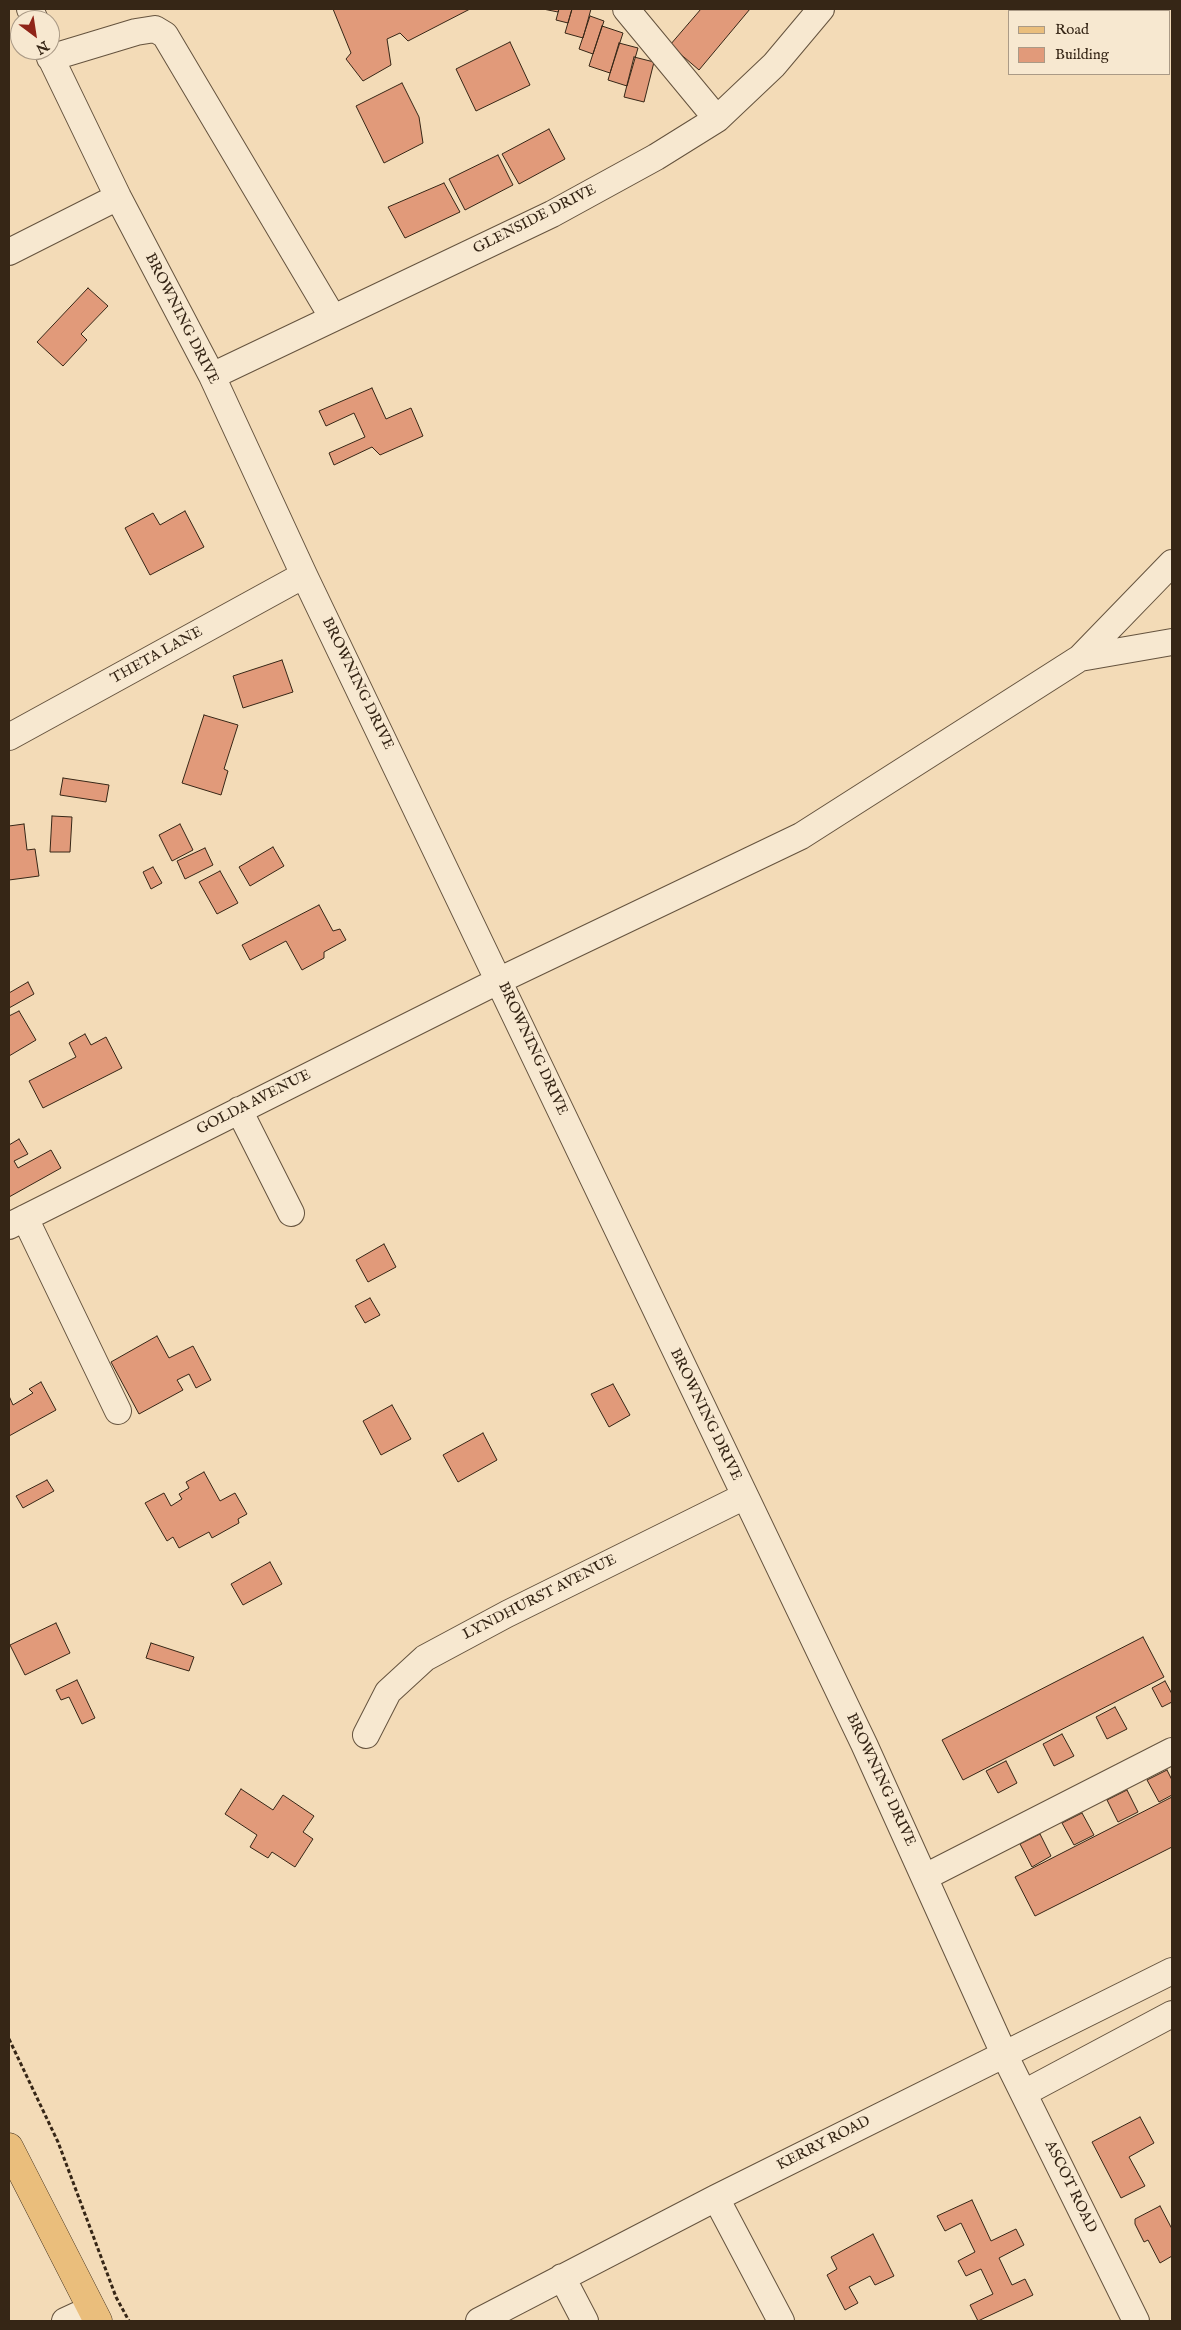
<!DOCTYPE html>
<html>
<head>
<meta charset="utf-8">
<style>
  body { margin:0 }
  #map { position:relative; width:1181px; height:2330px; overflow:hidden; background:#f3dbb7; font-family:"IM FELL English",serif }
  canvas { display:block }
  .frame { position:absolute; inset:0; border:10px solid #362616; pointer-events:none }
  .legend { position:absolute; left:1008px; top:10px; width:162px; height:65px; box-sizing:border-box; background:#f7e8d0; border:1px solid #aa9a86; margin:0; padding:6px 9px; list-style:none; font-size:15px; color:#362616 }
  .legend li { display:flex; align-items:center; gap:10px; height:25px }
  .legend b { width:25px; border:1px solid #aa9a86 }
  .north { position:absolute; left:10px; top:10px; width:50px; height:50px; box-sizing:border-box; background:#f7e8d0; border:1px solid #aa9a86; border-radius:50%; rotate:149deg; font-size:14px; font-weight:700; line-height:20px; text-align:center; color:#362616 }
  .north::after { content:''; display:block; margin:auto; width:18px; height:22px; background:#8f2418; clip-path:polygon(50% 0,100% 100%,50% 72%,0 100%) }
</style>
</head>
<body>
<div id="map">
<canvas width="1181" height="2330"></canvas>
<div class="frame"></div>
<ul class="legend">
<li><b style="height:6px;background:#eabe7c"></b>Road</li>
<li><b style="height:14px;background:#e19a7a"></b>Building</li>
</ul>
<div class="north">N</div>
</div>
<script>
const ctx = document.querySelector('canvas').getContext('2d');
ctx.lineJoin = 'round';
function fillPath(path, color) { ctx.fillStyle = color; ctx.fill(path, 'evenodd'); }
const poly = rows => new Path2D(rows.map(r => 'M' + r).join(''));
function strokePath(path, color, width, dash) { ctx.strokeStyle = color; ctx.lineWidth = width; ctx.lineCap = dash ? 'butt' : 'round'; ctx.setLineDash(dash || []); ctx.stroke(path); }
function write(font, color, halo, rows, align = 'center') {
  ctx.font = font + ' "IM FELL English",serif'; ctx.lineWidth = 4; ctx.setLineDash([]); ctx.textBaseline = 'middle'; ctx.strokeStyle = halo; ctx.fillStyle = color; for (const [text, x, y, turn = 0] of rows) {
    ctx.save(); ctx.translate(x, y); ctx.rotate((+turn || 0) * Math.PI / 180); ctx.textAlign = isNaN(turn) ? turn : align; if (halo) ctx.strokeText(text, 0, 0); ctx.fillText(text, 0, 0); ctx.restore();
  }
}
const building = poly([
  [333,9,470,9,408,41,400,33,387,39,391,65,363,81,346,59,351,53,333,9],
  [543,9,559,9,558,12,543,9],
  [559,9,572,9,568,23,556,20,559,9],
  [572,9,591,9,583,38,565,33,572,9],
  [701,9,750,9,699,70,670,45,701,9],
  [590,16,604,21,593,54,579,49,590,16],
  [602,26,623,33,610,73,589,66,602,26],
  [510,42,530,85,476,111,456,69,510,42],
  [619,43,638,48,627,86,608,80,619,43],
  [634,57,654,62,644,102,624,97,634,57],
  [402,83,419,117,423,143,384,163,356,106,402,83],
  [549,129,565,159,519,184,502,154,549,129],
  [498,155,513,185,465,210,449,179,498,155],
  [444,183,460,212,405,238,388,207,444,183],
  [88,288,108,306,81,334,87,340,63,366,37,342,88,288],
  [372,388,386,419,411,408,423,436,380,455,372,447,334,465,329,453,365,437,354,413,326,426,319,411,372,388],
  [185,511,204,547,150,575,125,528,153,513,160,525,185,511],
  [282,660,293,692,243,708,233,676,282,660],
  [204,715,238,725,224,769,228,771,221,795,182,783,204,715],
  [63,778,109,785,106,802,60,795,63,778],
  [52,816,72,817,70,852,50,852,52,816],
  [24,824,27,850,35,849,39,876,9,880,9,826,24,824],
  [180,824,193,850,172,861,159,835,180,824],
  [273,847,284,866,250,886,239,867,273,847],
  [205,848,213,865,185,879,177,861,205,848],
  [153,867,162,883,151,889,143,872,153,867],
  [220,871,238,903,217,914,199,882,220,871],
  [319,905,333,931,340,929,346,940,324,952,324,958,302,970,286,941,250,960,242,945,319,905],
  [28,982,34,994,9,1008,9,993,28,982],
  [19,1011,36,1040,9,1056,9,1016,19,1011],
  [85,1034,91,1045,106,1037,122,1068,43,1108,29,1081,76,1057,69,1043,85,1034],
  [19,1139,28,1154,14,1161,18,1168,51,1150,61,1168,9,1197,9,1145,19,1139],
  [384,1244,396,1267,368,1282,356,1260,384,1244],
  [370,1298,380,1315,365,1323,355,1306,370,1298],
  [157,1336,169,1358,193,1346,211,1380,196,1388,189,1374,177,1380,183,1390,139,1414,111,1362,157,1336],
  [41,1382,56,1410,9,1436,9,1396,13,1405,33,1393,29,1389,41,1382],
  [613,1384,630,1415,609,1427,591,1394,613,1384],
  [392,1405,411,1439,381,1455,363,1421,392,1405],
  [483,1433,497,1460,458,1482,443,1455,483,1433],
  [204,1472,220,1501,235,1493,247,1514,238,1519,239,1523,212,1538,209,1532,179,1548,173,1537,167,1541,145,1503,164,1493,171,1506,182,1499,179,1494,189,1488,186,1482,204,1472],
  [47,1480,54,1491,23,1508,16,1496,47,1480],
  [270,1562,282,1584,243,1605,231,1584,270,1562],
  [56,1623,70,1653,25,1675,10,1645,56,1623],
  [1143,1637,1164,1677,963,1780,942,1740,1143,1637],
  [151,1643,194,1657,189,1671,146,1658,151,1643],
  [77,1680,95,1718,82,1724,69,1697,61,1700,56,1690,77,1680],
  [1165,1681,1172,1694,1172,1702,1162,1707,1152,1688,1165,1681],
  [1115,1707,1127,1729,1107,1739,1096,1717,1115,1707],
  [1062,1734,1074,1756,1054,1766,1043,1744,1062,1734],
  [1006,1761,1017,1783,998,1793,986,1771,1006,1761],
  [1167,1770,1172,1780,1172,1795,1159,1802,1147,1780,1167,1770],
  [241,1789,273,1810,283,1795,314,1816,303,1832,313,1839,295,1867,272,1852,268,1858,250,1847,257,1835,225,1814,241,1789],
  [1127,1790,1138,1812,1118,1822,1107,1800,1127,1790],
  [1172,1797,1172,1847,1035,1916,1015,1877,1172,1797],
  [1082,1813,1094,1835,1074,1845,1062,1823,1082,1813],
  [1040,1834,1051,1856,1032,1867,1020,1844,1040,1834],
  [1140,2117,1154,2143,1129,2157,1145,2186,1121,2198,1092,2142,1140,2117],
  [972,2200,991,2241,1016,2229,1024,2245,999,2258,1012,2285,1025,2279,1033,2295,978,2321,970,2305,993,2294,981,2269,966,2276,958,2261,975,2252,961,2223,945,2231,937,2216,972,2200],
  [1160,2206,1172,2229,1172,2256,1160,2263,1148,2240,1144,2242,1135,2224,1135,2219,1160,2206],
  [873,2234,894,2276,875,2285,870,2276,849,2287,858,2303,845,2310,827,2275,837,2269,831,2257,873,2234]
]);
fillPath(building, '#e19a7a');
strokePath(building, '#362616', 1);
const minor = poly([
  [30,9,35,20],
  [626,9,717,119],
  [47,50,118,197,212,376,304,575,864,1744,1004,2054,1136,2321],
  [50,58,136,32,155,29,165,35,333,318],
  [9,252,118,197],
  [212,376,552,214,656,157,717,119,774,65,821,9],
  [1080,658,1172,642],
  [9,737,304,575],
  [239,1110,291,1213],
  [25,1218,118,1411],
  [9,1226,500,980,801,836,1080,658,1172,563],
  [366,1735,388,1692,425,1658,507,1614,745,1496],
  [925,1877,1172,1751],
  [1024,2093,1172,2014],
  [716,2198,781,2321],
  [562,2277,585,2321],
  [65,2321,91,2309],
  [479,2321,716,2198,1172,1971]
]);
const major = poly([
  [9,2147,98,2321]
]);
strokePath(minor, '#65533e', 28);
strokePath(major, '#362616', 29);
strokePath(poly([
  [9,2039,58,2142,116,2297,129,2321]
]), '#362616', 3, [4, 2.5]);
strokePath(minor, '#f7e8d0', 26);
strokePath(major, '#eabe7c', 28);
write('15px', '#362616', '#f7e8d0', [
  ["GLENSIDE DRIVE",535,220,-27],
  ["BROWNING DRIVE",181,319,63],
  ["THETA LANE",157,656,-29],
  ["BROWNING DRIVE",357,684,64],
  ["BROWNING DRIVE",532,1049,65],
  ["GOLDA AVENUE",254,1103,-27],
  ["BROWNING DRIVE",705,1415,64],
  ["LYNDHURST AVENUE",540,1598,-27],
  ["BROWNING DRIVE",880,1780,65],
  ["KERRY ROAD",824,2144,-27],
  ["ASCOT ROAD",1070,2187,64]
]);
</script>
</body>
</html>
